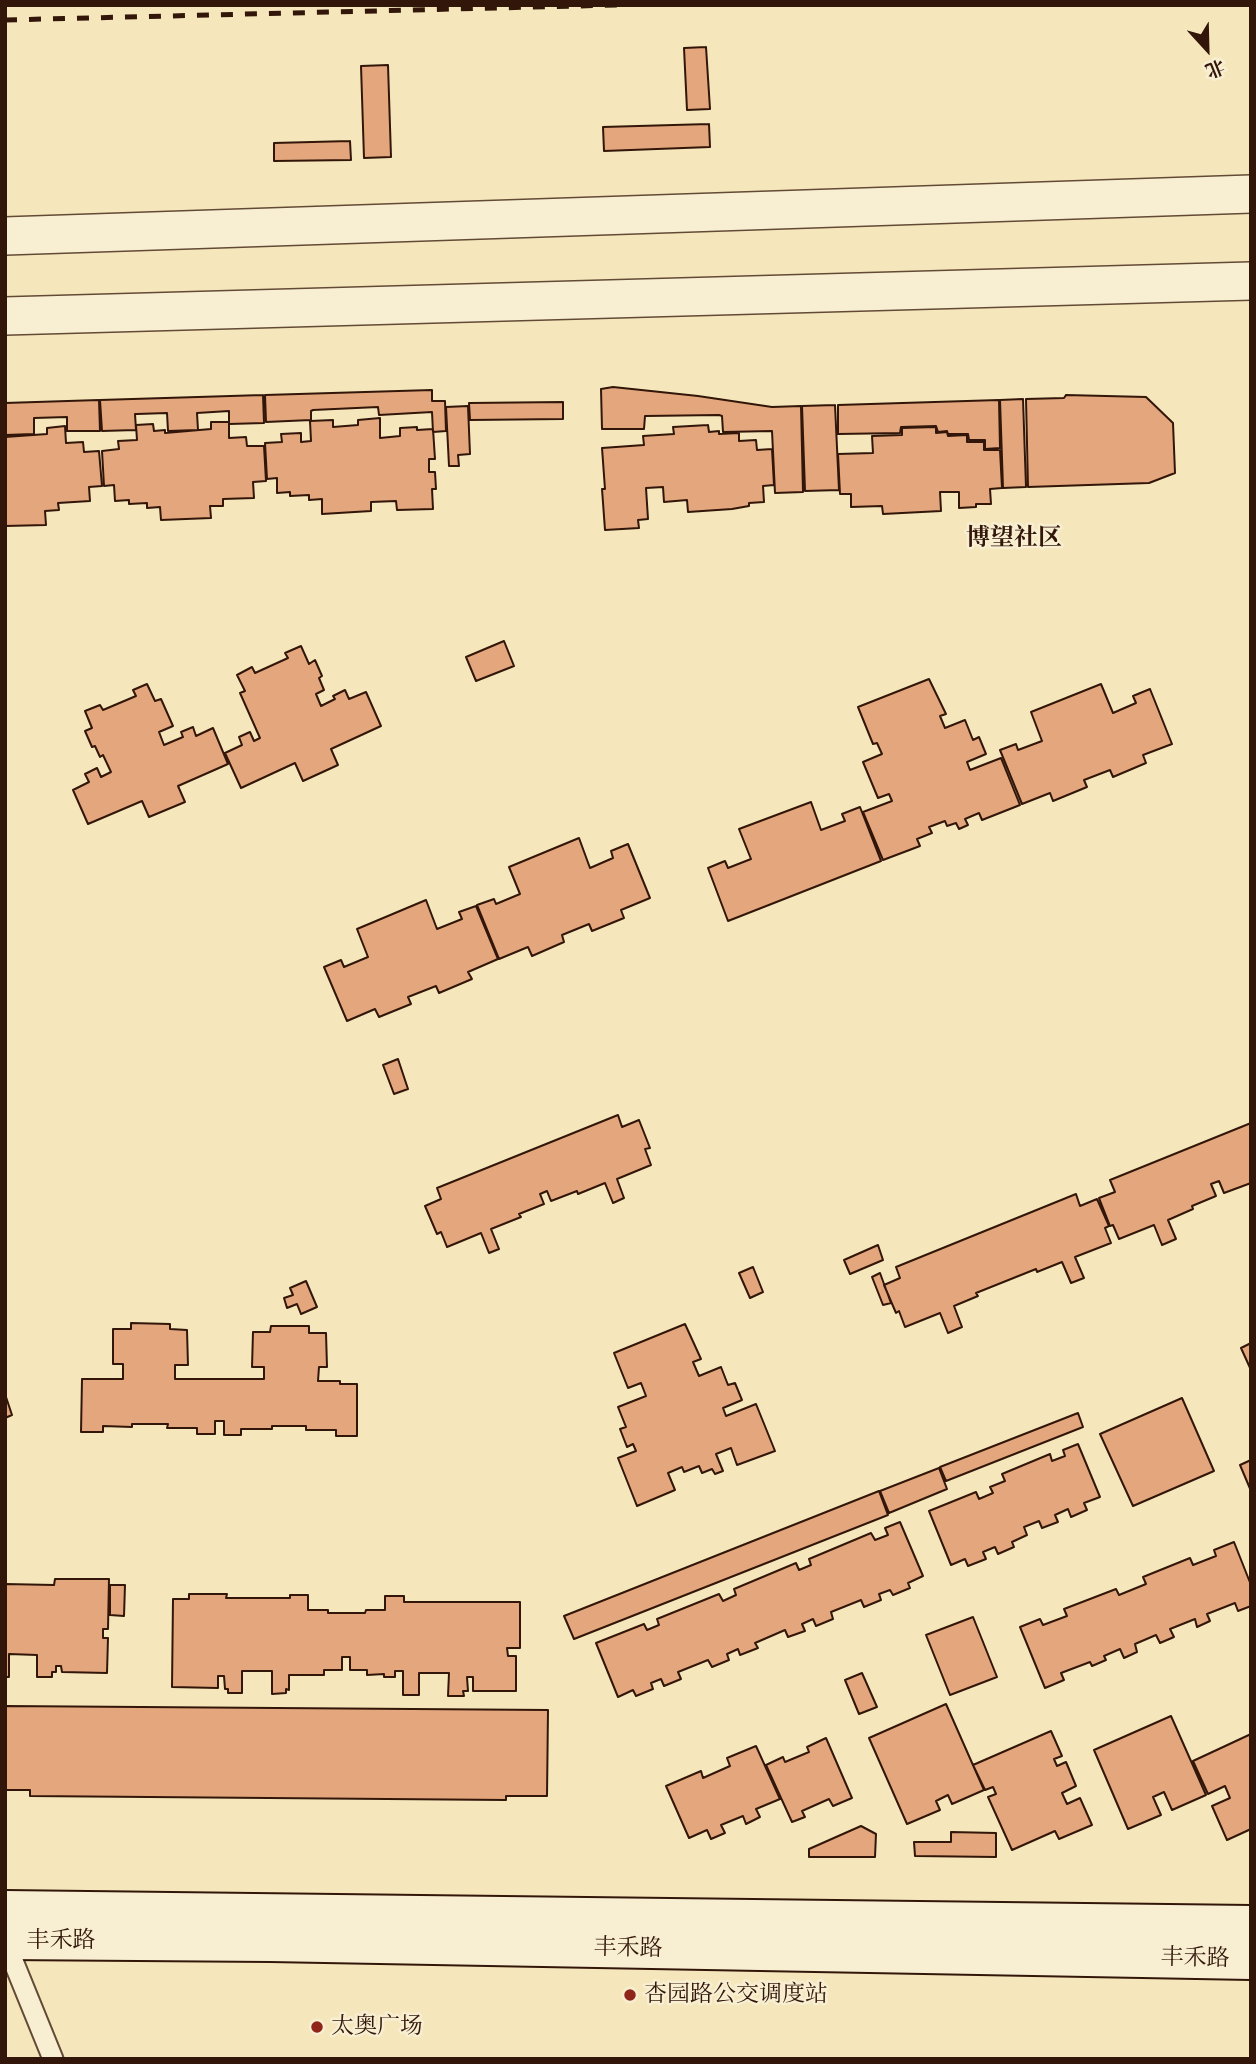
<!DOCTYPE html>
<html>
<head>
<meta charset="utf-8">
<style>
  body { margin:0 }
  #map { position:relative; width:1256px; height:2064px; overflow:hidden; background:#f5e7bb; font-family:"IM FELL French Canon","Noto Serif SC",serif }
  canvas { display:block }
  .frame { position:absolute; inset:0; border:7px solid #321609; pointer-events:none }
  .north { position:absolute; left:1172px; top:14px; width:70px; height:70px; -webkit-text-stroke:5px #f8efd3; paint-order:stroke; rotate:158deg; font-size:19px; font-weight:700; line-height:28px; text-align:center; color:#321609 }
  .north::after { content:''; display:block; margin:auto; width:24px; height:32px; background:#321609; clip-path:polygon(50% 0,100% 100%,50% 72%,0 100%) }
</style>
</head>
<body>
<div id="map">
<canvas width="1256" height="2064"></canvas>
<div class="frame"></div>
<div class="north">北</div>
</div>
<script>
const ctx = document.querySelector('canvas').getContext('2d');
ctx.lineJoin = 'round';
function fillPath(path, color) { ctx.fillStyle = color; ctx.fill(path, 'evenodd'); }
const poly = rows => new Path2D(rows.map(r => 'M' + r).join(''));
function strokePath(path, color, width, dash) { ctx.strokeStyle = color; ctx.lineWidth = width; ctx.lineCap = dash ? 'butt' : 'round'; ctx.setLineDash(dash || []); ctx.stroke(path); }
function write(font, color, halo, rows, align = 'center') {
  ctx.font = font + ' "IM FELL French Canon","Noto Serif SC",serif'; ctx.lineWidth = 5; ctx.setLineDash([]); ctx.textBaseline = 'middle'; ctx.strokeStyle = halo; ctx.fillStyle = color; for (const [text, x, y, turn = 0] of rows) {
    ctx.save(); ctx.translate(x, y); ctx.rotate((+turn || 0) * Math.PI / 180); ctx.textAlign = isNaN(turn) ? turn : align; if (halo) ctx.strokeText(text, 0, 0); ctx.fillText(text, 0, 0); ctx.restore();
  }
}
const building = poly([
  [706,47,710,109,687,110,684,48,706,47],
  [388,65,391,157,364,158,361,66,388,65],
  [709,124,710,147,604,151,603,127,709,124],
  [350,141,351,160,274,161,274,143,350,141],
  [613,387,698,396,772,407,801,406,803,492,775,493,772,431,723,432,722,416,719,415,645,416,644,429,602,429,601,389,613,387],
  [432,390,432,401,445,401,446,431,433,432,432,412,379,415,378,407,313,410,311,411,311,420,266,422,265,395,432,390],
  [263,395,264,423,229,424,229,411,197,413,198,430,168,431,167,413,137,414,135,414,136,430,102,431,100,400,263,395],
  [1066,395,1146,397,1173,423,1175,473,1149,483,1028,487,1026,399,1064,398,1066,395],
  [1023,399,1026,487,1003,488,1000,400,1023,399],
  [99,400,100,431,67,431,67,417,34,418,34,434,5,435,5,403,99,400],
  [999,400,1000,448,985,449,985,440,969,440,968,434,948,434,947,431,938,432,936,426,901,427,900,433,838,434,838,405,999,400],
  [563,402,563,419,470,420,469,403,563,402],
  [835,405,839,490,805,491,802,406,835,405],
  [468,406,470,454,458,455,459,466,449,466,446,407,468,406],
  [380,418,380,438,400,436,400,428,417,427,417,430,433,429,435,459,429,459,429,472,435,472,436,489,432,489,433,509,397,510,396,501,371,502,371,511,322,514,322,499,309,500,309,495,290,496,290,492,277,493,277,478,267,479,265,443,282,442,281,434,301,433,301,442,311,441,310,421,333,420,333,427,358,425,358,420,380,418],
  [211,422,229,422,229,438,246,437,247,446,264,446,266,481,253,482,254,498,223,499,223,506,210,506,211,518,161,520,160,507,147,508,147,503,129,504,129,500,115,501,114,485,104,486,102,451,119,449,118,441,137,440,136,425,153,424,154,431,165,430,165,433,211,429,211,422],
  [708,425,709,432,719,431,719,434,739,433,739,441,756,440,757,450,772,449,774,485,763,486,764,502,749,503,749,506,732,509,688,512,687,500,664,502,663,487,646,488,648,519,638,520,639,528,605,530,602,489,605,489,602,448,644,445,643,436,674,434,673,427,708,425],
  [65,426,66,443,83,442,84,452,99,451,102,486,89,487,90,501,58,503,59,510,45,511,46,525,5,526,5,437,47,434,47,428,65,426],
  [936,427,936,433,947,432,948,436,967,435,967,442,984,442,984,450,1000,450,1002,488,990,489,991,504,976,504,976,507,959,508,959,492,940,492,941,511,883,514,882,506,851,507,851,494,840,494,838,454,873,453,872,436,902,435,902,428,936,427],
  [504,641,514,666,476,681,466,657,504,641],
  [301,646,309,664,315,660,322,676,319,678,324,690,316,694,321,706,335,699,333,696,345,690,349,699,366,692,381,726,331,749,338,765,303,781,295,763,241,788,225,753,242,745,239,737,250,732,254,741,260,738,240,693,245,691,237,675,252,667,255,673,288,658,285,653,301,646],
  [929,679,946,714,940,716,945,728,965,720,973,740,979,737,986,754,967,762,970,770,1001,758,1020,805,982,820,979,813,965,819,968,825,959,829,956,823,947,826,945,821,929,827,932,833,917,839,920,846,883,860,863,812,892,801,889,794,878,798,863,762,882,754,877,743,873,744,858,707,929,679],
  [147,684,155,701,161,699,173,726,159,732,164,745,183,737,181,732,193,727,196,736,213,728,228,764,178,786,185,802,149,817,142,801,88,824,73,790,89,782,85,774,97,768,101,777,111,772,103,755,100,757,95,746,92,747,85,731,92,728,85,711,100,705,103,710,136,696,133,690,147,684],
  [1101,684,1113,713,1136,703,1133,696,1150,689,1172,744,1143,755,1146,763,1113,777,1110,770,1084,780,1087,787,1053,801,1050,793,1022,804,1000,750,1016,744,1018,750,1042,741,1031,712,1101,684],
  [811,802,821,830,845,821,842,814,860,807,881,861,728,921,708,868,725,861,728,868,751,859,739,829,811,802],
  [579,838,590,868,613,858,611,851,628,844,650,898,621,910,624,918,592,931,589,924,562,935,564,942,532,956,528,947,499,959,477,905,494,899,496,904,520,894,509,867,579,838],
  [426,900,437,929,462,919,459,912,476,906,498,959,468,972,472,979,439,993,436,986,408,997,411,1004,379,1017,375,1009,347,1021,324,967,341,960,344,967,368,957,357,929,426,900],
  [398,1059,408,1089,394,1094,383,1065,398,1059],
  [618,1115,622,1127,639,1120,650,1148,645,1149,651,1165,617,1179,624,1198,613,1203,605,1183,578,1194,577,1191,551,1201,547,1191,540,1194,544,1204,519,1214,521,1217,491,1229,499,1249,489,1253,481,1233,447,1247,441,1232,437,1234,425,1206,441,1199,437,1188,618,1115],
  [1251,1123,1251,1183,1224,1193,1219,1181,1211,1184,1216,1196,1192,1206,1193,1209,1168,1220,1176,1239,1162,1245,1154,1225,1119,1239,1113,1225,1110,1226,1099,1198,1115,1192,1110,1180,1251,1123],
  [1076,1194,1080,1206,1097,1199,1109,1226,1105,1228,1111,1243,1075,1257,1084,1278,1071,1283,1062,1262,1037,1272,1036,1269,976,1293,978,1296,954,1306,962,1327,948,1333,940,1313,905,1327,899,1311,896,1313,884,1285,900,1278,896,1267,1076,1194],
  [878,1245,883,1260,850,1274,844,1260,878,1245],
  [753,1267,763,1292,750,1298,739,1273,753,1267],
  [880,1273,891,1303,883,1305,872,1277,880,1273],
  [306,1281,317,1307,301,1314,297,1304,287,1308,284,1298,293,1295,290,1288,306,1281],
  [131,1323,170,1324,170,1329,187,1330,188,1365,175,1365,175,1379,264,1379,264,1367,252,1367,253,1332,270,1332,271,1326,309,1326,309,1333,326,1333,327,1367,319,1367,318,1381,340,1381,340,1384,357,1384,357,1436,336,1436,336,1430,306,1430,306,1426,272,1426,272,1429,241,1429,241,1435,224,1435,224,1421,215,1421,215,1434,197,1434,197,1428,167,1428,168,1424,132,1424,132,1427,103,1426,103,1432,81,1432,82,1379,123,1379,123,1364,113,1364,113,1329,131,1329,131,1323],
  [685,1324,701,1359,693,1362,699,1376,721,1367,728,1385,735,1383,742,1400,723,1408,726,1416,756,1404,775,1451,737,1465,731,1448,716,1454,723,1471,715,1474,712,1469,702,1473,699,1466,684,1472,682,1467,668,1473,675,1490,637,1506,618,1458,636,1451,633,1444,627,1447,620,1429,626,1427,618,1407,646,1396,641,1383,628,1388,614,1353,685,1324],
  [1251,1343,1251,1370,1241,1348,1251,1343],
  [5,1394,12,1415,5,1418,5,1394],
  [1182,1398,1214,1471,1133,1506,1100,1434,1182,1398],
  [1078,1413,1083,1427,946,1481,940,1467,1078,1413],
  [1078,1444,1100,1497,1084,1503,1087,1510,1071,1517,1068,1509,1055,1515,1058,1522,1042,1528,1039,1521,1024,1527,1027,1535,1012,1542,1014,1547,998,1554,995,1547,983,1552,986,1559,968,1566,965,1559,951,1565,929,1511,976,1492,979,1499,993,1493,990,1487,1005,1481,1002,1474,1050,1454,1052,1461,1065,1456,1063,1450,1078,1444],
  [1251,1460,1251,1491,1240,1465,1251,1460],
  [939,1468,947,1489,889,1513,880,1491,939,1468],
  [879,1491,888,1515,574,1639,564,1616,879,1491],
  [900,1522,923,1576,908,1583,910,1588,893,1595,890,1590,879,1594,881,1600,864,1607,861,1600,831,1612,833,1619,816,1626,813,1619,802,1624,805,1631,788,1637,785,1630,755,1643,758,1648,740,1655,738,1649,727,1654,729,1660,712,1667,708,1660,678,1672,681,1679,664,1686,661,1679,651,1683,653,1689,636,1696,633,1690,618,1697,596,1643,644,1624,647,1630,659,1625,657,1619,719,1594,723,1601,736,1595,734,1589,796,1563,799,1570,811,1565,809,1559,871,1533,875,1540,888,1535,885,1528,900,1522],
  [1234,1542,1251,1585,1251,1606,1238,1611,1235,1603,1207,1614,1210,1621,1197,1627,1195,1619,1170,1629,1174,1637,1160,1643,1156,1635,1135,1644,1137,1652,1124,1658,1120,1649,1104,1656,1106,1660,1092,1666,1090,1662,1061,1673,1064,1680,1045,1688,1020,1627,1040,1619,1043,1625,1067,1616,1064,1609,1116,1589,1119,1595,1146,1584,1143,1577,1190,1558,1193,1565,1216,1556,1214,1550,1234,1542],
  [55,1579,109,1579,108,1629,103,1629,103,1638,108,1638,107,1673,62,1672,61,1666,56,1666,56,1672,52,1672,52,1677,37,1677,37,1655,9,1654,9,1677,5,1677,5,1584,54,1585,55,1579],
  [110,1585,125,1585,124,1616,110,1615,110,1585],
  [189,1594,227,1594,226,1598,290,1598,290,1595,308,1595,308,1610,328,1610,328,1613,365,1613,366,1610,385,1610,385,1596,404,1596,404,1602,520,1602,520,1648,507,1648,508,1656,516,1656,516,1691,473,1691,473,1677,467,1677,468,1691,463,1691,464,1696,448,1696,449,1673,419,1673,419,1695,403,1695,403,1671,395,1671,395,1677,384,1677,384,1674,367,1675,367,1670,350,1670,350,1657,342,1657,342,1670,324,1670,324,1675,289,1675,289,1690,286,1689,286,1693,272,1694,272,1671,242,1671,242,1693,228,1693,228,1689,225,1689,224,1676,218,1676,218,1688,172,1687,173,1599,189,1599,189,1594],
  [973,1617,997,1677,950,1695,926,1635,973,1617],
  [862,1673,877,1707,859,1714,845,1680,862,1673],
  [946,1704,984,1790,952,1804,948,1795,936,1801,940,1810,907,1824,869,1738,946,1704],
  [5,1706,548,1710,547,1796,506,1796,506,1800,30,1796,30,1790,5,1790,5,1706],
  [1171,1716,1206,1795,1172,1810,1164,1792,1153,1797,1161,1815,1128,1829,1094,1750,1171,1716],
  [1051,1731,1062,1756,1054,1759,1057,1766,1066,1762,1076,1786,1062,1793,1067,1804,1080,1798,1092,1825,1059,1839,1055,1831,1012,1850,988,1797,996,1794,993,1787,985,1790,973,1765,1051,1731],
  [1251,1734,1251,1829,1227,1840,1212,1806,1230,1798,1225,1786,1208,1794,1193,1761,1251,1734],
  [826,1738,852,1798,833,1806,829,1799,802,1811,805,1817,792,1822,766,1765,783,1757,785,1762,809,1752,807,1747,826,1738],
  [756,1746,780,1799,756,1809,760,1817,746,1824,743,1816,721,1825,725,1833,711,1839,707,1830,689,1838,666,1786,701,1771,703,1778,730,1766,727,1758,756,1746],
  [861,1826,876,1834,875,1857,809,1857,809,1849,861,1826],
  [951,1832,996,1833,996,1857,915,1856,914,1842,951,1842,951,1832]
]);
fillPath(building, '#e4a77d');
strokePath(building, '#321609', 2);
const service = poly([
  [5,1941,53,2059]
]);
const minor = poly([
  [5,236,1251,194],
  [5,316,1251,281]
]);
const secondary = poly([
  [5,1910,1251,1925],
  [5,1940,270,1942,1251,1960]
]);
strokePath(service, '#634a36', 23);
strokePath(minor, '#634a36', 40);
strokePath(secondary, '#321609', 42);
strokePath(service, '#f8efd3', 19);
strokePath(minor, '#f8efd3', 37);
strokePath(secondary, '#f8efd3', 38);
strokePath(poly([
  [5,20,617,5]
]), '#321609', 5, [12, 12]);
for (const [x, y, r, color] of [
  [630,1995,7,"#8f2418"],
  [317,2027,7,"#8f2418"]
]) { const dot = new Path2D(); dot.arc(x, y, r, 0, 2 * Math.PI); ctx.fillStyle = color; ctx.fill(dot); strokePath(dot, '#f8efd3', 2.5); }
write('23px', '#321609', '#f8efd3', [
  ["丰禾路",61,1941],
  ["丰禾路",628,1949,1],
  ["丰禾路",1195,1959,1]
]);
write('23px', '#321609', '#f8efd3', [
  ["杏园路公交调度站",644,1995],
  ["太奥广场",331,2027]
], 'left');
write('bold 24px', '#321609', '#f8efd3', [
  ["博望社区",1014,539]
]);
</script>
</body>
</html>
